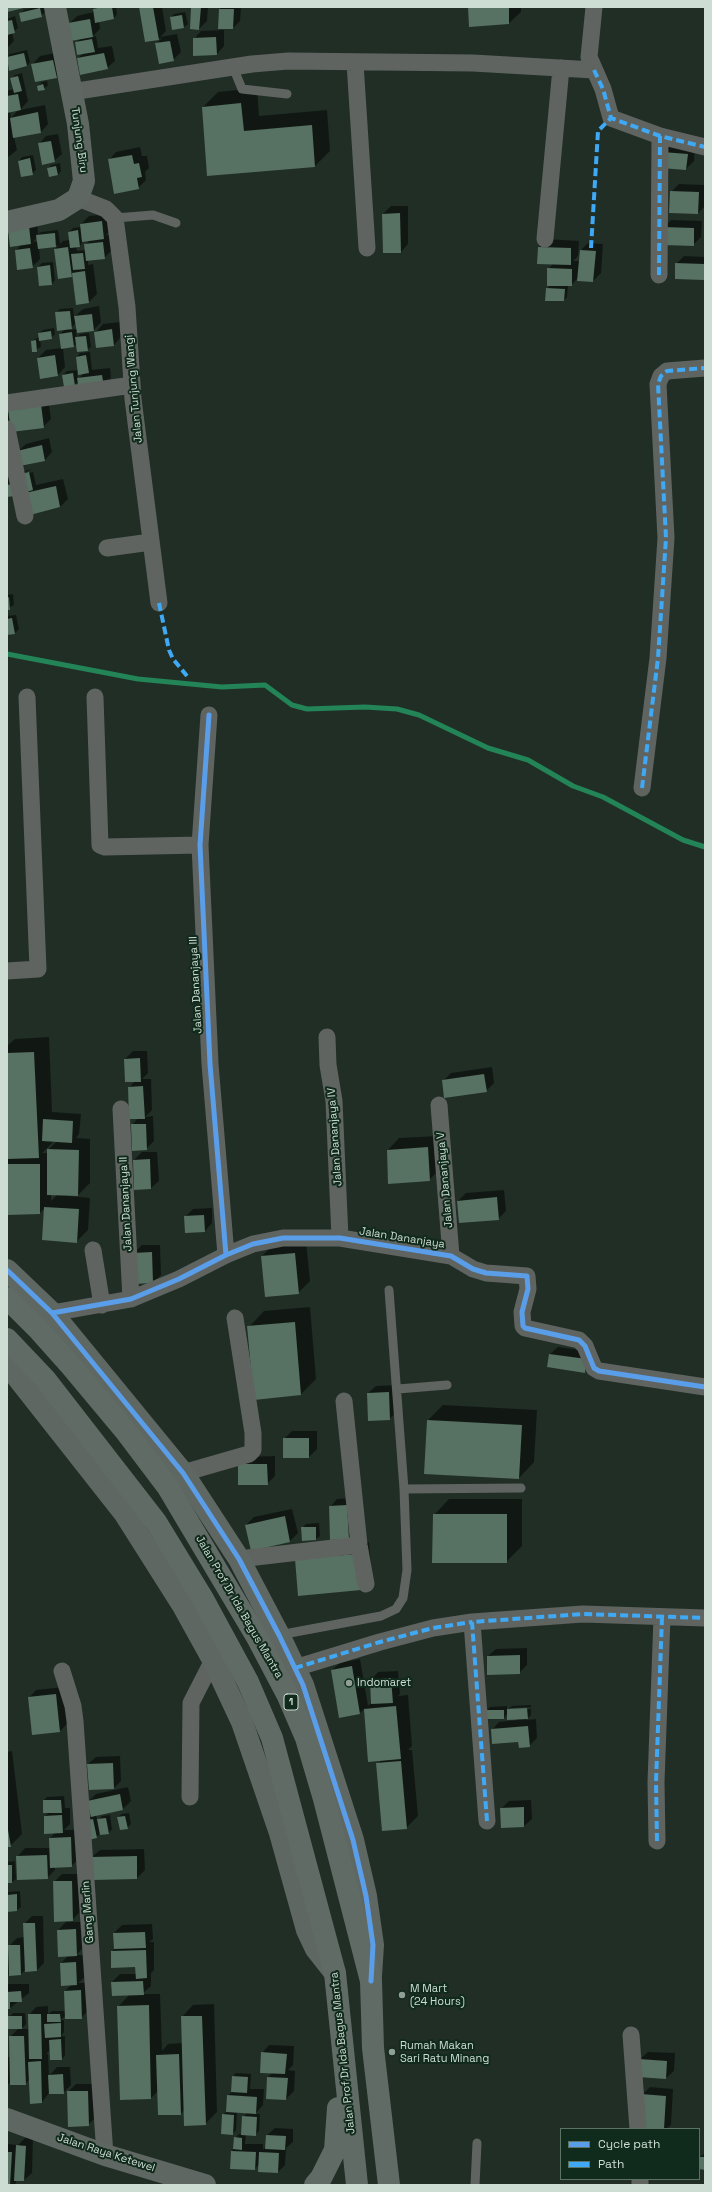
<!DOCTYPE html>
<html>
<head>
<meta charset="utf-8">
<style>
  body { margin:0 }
  #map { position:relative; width:712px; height:2192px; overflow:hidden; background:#202e26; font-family:"Space Grotesk",sans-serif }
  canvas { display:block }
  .frame { position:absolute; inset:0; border:8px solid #ceddd3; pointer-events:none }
  .legend { position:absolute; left:560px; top:2128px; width:140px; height:52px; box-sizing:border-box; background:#102a1c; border:1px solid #5c7265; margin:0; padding:5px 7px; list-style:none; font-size:12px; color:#ceddd3 }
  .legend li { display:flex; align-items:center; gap:8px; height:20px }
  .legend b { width:20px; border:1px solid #5c7265 }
</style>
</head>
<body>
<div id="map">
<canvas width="712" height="2192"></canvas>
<div class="frame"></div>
<ul class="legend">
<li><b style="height:5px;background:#5a9eea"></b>Cycle path</li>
<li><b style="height:5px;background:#3fa9f5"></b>Path</li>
</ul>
</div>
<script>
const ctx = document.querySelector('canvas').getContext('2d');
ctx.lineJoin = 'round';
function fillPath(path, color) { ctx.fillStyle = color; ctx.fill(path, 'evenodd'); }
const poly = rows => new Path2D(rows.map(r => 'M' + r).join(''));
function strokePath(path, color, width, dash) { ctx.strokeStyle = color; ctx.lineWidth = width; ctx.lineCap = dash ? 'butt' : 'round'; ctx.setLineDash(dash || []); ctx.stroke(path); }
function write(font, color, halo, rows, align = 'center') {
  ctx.font = font + ' "Space Grotesk",sans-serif'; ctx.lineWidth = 4; ctx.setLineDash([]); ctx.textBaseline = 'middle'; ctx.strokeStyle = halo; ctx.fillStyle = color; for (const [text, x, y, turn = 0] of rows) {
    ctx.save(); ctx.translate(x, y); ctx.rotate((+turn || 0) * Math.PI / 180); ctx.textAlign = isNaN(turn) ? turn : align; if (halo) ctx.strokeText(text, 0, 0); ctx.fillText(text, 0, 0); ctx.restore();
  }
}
fillPath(poly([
  [35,7,44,7,45,12,41,16,20,14,24,10],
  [96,7,116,7,117,14,114,18,99,21,100,29,92,37,96,36,98,48,112,46,115,61,107,68,78,58,84,53,76,43,80,39,69,24,77,16,94,12],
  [140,7,162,7,166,31,160,37,177,34,181,52,173,60,156,44,162,38,146,41],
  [192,7,208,7,207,21,199,29],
  [222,7,241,7,240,21,233,28,220,9],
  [469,7,521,7,521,12,509,23,470,26],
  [185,12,188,24,184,27,173,29,171,17,174,14],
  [15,16,18,28,12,33,14,41,7,48,7,19],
  [224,30,224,46,217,54,194,39,201,31],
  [27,50,30,62,27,66,9,70,7,57,10,54],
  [61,52,64,70,56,78,33,64,40,56],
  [22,73,28,101,20,110,45,105,48,124,41,132,14,137,17,150,7,158,7,91,14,89,11,79,15,75],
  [19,109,11,118,10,111],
  [47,81,48,85,44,89,38,86,42,82],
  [257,88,259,116,327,110,330,151,315,166,208,175,203,107,218,92],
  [58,134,62,154,54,161,39,144,46,136],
  [671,144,695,146,694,161,686,169,663,152],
  [140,147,142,156,147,156,149,168,145,172,146,180,138,188,109,160,116,152],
  [33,155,36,170,32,174,19,161,22,157],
  [60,163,61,171,58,175,48,168,52,165],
  [679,184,705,185,705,206,698,213,671,192],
  [391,206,408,206,408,244,401,252,383,214],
  [109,214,111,230,106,235,110,235,112,250,104,258,88,260,88,265,93,264,97,294,89,302,73,274,71,276,55,249,59,245,39,248,40,259,32,267,16,250,22,244,11,246,37,219,38,234,41,232,58,230,60,244,63,241,70,240,69,232,73,228,81,227,81,224,89,216],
  [37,237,38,241,33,242],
  [90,240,85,245,86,250,77,251,76,246,80,246,83,241],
  [671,220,702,221,701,237,693,245,663,228],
  [547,239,579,241,578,256,573,261,580,261,581,250,588,243,603,244,601,273,593,281,578,278,571,285,568,285,567,297,564,300,547,289,550,285,548,269,554,263,539,247],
  [684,256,705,257,705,277,703,279,676,264],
  [53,262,55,280,52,284,38,267,42,263],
  [99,306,101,322,94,330,76,332,77,337,80,334,89,333,91,347,87,350,77,343,74,346,63,348,65,367,58,375,38,358,46,350,62,348,60,334,66,328,56,313,60,309,73,308,74,317,83,309],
  [76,323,77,329,69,330],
  [120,322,121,337,114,345,96,332,103,324],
  [54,328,55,334,51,338,40,339,41,347,33,351,32,341,39,337,39,333,43,330],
  [90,352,92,370,110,368,111,378,103,386,79,381,74,385,63,375,67,371,78,370,77,357,80,353],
  [84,373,78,379,77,374],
  [48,397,51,419,43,427,13,431,17,452,26,444,49,438,52,452,45,460,7,470,7,409],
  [33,469,23,473,23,475,33,472,36,485,63,479,68,499,60,507,31,513,26,493,7,496,7,478,20,476,24,471],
  [13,594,14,605,7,609,7,595],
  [16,615,19,629,15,633,7,634,7,616],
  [49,1037,52,1112,81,1114,79,1134,76,1138,90,1139,90,1183,78,1195,69,1194,69,1196,90,1198,88,1230,76,1242,45,1208,40,1213,7,1214,7,1160,9,1158,7,1158,7,1046,15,1039],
  [54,1141,57,1141,48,1150,48,1153,42,1153],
  [51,1194,58,1194,51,1201],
  [133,1051,147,1051,148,1073,142,1079,151,1079,152,1110,145,1117,153,1116,154,1141,146,1149,132,1125,138,1118,129,1088,135,1081,125,1059],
  [492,1067,494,1083,486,1091,443,1081,451,1073],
  [439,1136,441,1168,429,1180,388,1150,399,1138],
  [142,1152,157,1152,159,1181,151,1188,134,1160],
  [504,1190,506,1211,498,1219,458,1201,466,1193],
  [212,1208,212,1223,205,1231,185,1217,193,1209],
  [306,1241,310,1281,298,1293,262,1256,274,1244],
  [142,1245,160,1245,161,1275,153,1283,134,1253],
  [310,1307,316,1379,301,1394,255,1398,249,1327,264,1311],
  [558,1347,595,1352,593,1364,585,1372,550,1354],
  [397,1385,397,1412,389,1419,368,1393,376,1386],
  [443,1405,537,1410,534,1462,519,1478,428,1420],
  [292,1431,317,1431,317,1449,309,1457,284,1457,284,1439],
  [275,1456,275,1476,267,1484,239,1484,247,1457],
  [355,1498,356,1530,349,1538,330,1507,337,1499],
  [449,1499,522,1499,522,1546,506,1562,434,1515],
  [292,1509,298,1533,290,1541,252,1549,246,1525,254,1517],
  [319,1523,320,1536,316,1539,302,1528,306,1524],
  [369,1542,372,1577,308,1548],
  [527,1648,527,1665,519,1673,488,1656,496,1649],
  [360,1659,368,1706,372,1702,371,1680,378,1672,398,1671,400,1694,398,1696,408,1695,412,1746,408,1750,412,1750,418,1816,406,1828,378,1764,382,1759,369,1760,365,1708,360,1713,340,1716,332,1670,340,1663],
  [64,1687,68,1723,60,1731,33,1734,29,1698,36,1690],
  [531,1705,531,1707,510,1708,510,1710,531,1709,531,1715,526,1720,536,1719,537,1738,529,1746,492,1730,499,1722,518,1720,508,1713,504,1718,487,1710,490,1707,507,1706,507,1710,512,1706],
  [7,1734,8,1746,7,1747],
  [12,1751,22,1834,10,1846,7,1846,7,1752],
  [120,1756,121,1781,114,1788,88,1764,96,1757],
  [128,1787,131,1801,123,1809,96,1815,97,1821,102,1816,110,1815,112,1829,109,1833,101,1833,96,1837,88,1817,92,1817,88,1802,96,1794],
  [64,1796,65,1808,70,1808,70,1824,64,1830,78,1830,79,1859,71,1866,55,1867,55,1870,47,1878,18,1856,25,1848,50,1848,50,1838,56,1832,45,1816,49,1812,44,1800,47,1797],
  [531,1800,532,1819,524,1826,501,1809,509,1801],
  [129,1813,131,1824,127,1828,118,1817,122,1814],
  [144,1849,145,1870,137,1878,92,1857,100,1850],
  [15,1861,16,1879,12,1882,7,1882,7,1862],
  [62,1874,79,1874,80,1912,72,1920,54,1882],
  [20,1891,21,1907,17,1910,7,1911,7,1892],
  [32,1916,43,1916,44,1963,37,1970,26,1969,21,1974,10,1973,7,1976,9,1946,17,1938,25,1937,24,1924],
  [66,1922,83,1922,84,1947,76,1955,84,1955,85,1977,78,1983,89,1983,89,2010,81,2018,66,2015,61,2020,64,2020,64,2032,61,2036,65,2036,65,2055,62,2059,50,2050,46,2054,48,2054,49,2076,57,2067,70,2067,71,2085,63,2093,49,2093,42,2102,30,2079,25,2084,11,2081,7,2086,7,2057,11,2057,10,2037,19,2028,9,2017,13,2013,25,2013,26,2024,21,2029,29,2029,29,2015,36,2007,48,2006,48,2014,52,2011,66,2011,65,1991,72,1984,61,1963,69,1955,58,1930],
  [152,1924,153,1939,149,1942,154,1942,154,1970,151,1973,151,1986,142,1994,160,1994,162,2051,168,2044,182,2043,182,2017,193,2005,214,2004,217,2112,205,2124,184,2110,181,2114,158,2091,151,2098,118,2007,130,1994,112,1982,120,1974,136,1974,136,1966,112,1951,115,1948,114,1933,122,1925],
  [7,1984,29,1984,29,1993,10,2008,7,2008],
  [269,2045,294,2046,293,2065,288,2070,295,2071,294,2091,286,2099,267,2098,268,2077,273,2072,262,2053],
  [648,2052,675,2053,674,2071,666,2078,640,2059],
  [236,2073,251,2074,250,2089,264,2089,263,2105,255,2114,260,2114,259,2131,255,2135,246,2134,245,2144,263,2144,263,2150,266,2146,267,2135,275,2128,293,2129,293,2142,286,2148,285,2165,278,2172,259,2165,254,2169,232,2151,234,2148,235,2138,239,2134,242,2134,243,2117,248,2112,237,2112,236,2130,233,2134,223,2115,227,2111,228,2095,232,2092,233,2076],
  [76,2084,95,2084,96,2117,88,2125,68,2092],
  [650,2087,673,2089,671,2125,666,2129,640,2129,642,2095],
  [25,2138,33,2138,32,2173,24,2180,17,2180,15,2185,7,2185,7,2144,18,2145],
  [704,2154,705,2154,705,2169,700,2157]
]), '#0007');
strokePath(poly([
  [7,654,138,679,222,687,265,685,292,705,307,709,365,707,397,709,419,715,488,748,528,760,573,786,603,797,683,840,705,847]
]), '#238457', 5);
fillPath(poly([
  [7,7,24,7,24,8,7,12],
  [102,7,112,7,114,19,95,23,93,9],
  [139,7,153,7,159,40,145,42],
  [191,7,201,7,199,30,190,29],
  [468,7,509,7,509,24,469,27],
  [40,8,42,17,21,22,19,13],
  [219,9,234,9,233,29,218,29],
  [182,15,184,28,172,30,170,17],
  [90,19,93,37,71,41,68,23],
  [12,20,15,33,7,35,7,21],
  [216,37,217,55,193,56,193,38],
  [92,39,95,52,77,55,75,42],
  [170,41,174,61,159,64,155,43],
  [24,53,27,66,9,71,7,57],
  [104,53,108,69,80,75,77,58],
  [53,60,57,78,35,82,31,64],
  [18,76,22,91,14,93,10,78],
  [43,84,45,90,38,91,37,86],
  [18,94,21,110,7,113,7,96],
  [241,103,244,131,312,125,315,167,207,176,202,107],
  [38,112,41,133,13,138,10,118],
  [51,141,55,162,42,165,38,143],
  [662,152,688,154,686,170,661,168],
  [132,155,134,164,139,163,142,177,137,178,139,189,114,194,108,159],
  [30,158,33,175,21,177,18,161],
  [56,166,58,175,49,177,47,168],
  [670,191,699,192,698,214,669,213],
  [400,213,401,253,383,253,382,214],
  [102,221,104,239,82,242,80,224],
  [29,226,31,244,10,247,8,229],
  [662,227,694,228,694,246,662,245],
  [78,230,80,247,70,248,68,232],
  [55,233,56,247,38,249,36,235],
  [103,242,105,259,86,261,84,244],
  [68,247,72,277,58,279,54,249],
  [538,247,571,248,571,265,537,264],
  [30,248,33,268,17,270,15,250],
  [580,250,596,251,593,282,577,281],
  [83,253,85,269,73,270,71,254],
  [675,263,704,264,704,280,675,279],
  [50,265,52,285,39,286,37,267],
  [547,268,572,269,572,286,547,286],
  [85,271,89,303,76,305,72,273],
  [546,288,565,289,564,301,545,301],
  [70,311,72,329,57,331,55,312],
  [92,314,94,331,77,333,74,316],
  [112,329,114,346,96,348,94,332],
  [51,331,52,339,39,341,38,333],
  [72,332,74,347,61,349,59,334],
  [86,336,88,351,77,352,75,337],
  [36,340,37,352,32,352,31,341],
  [55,355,58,376,40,379,37,358],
  [86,355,89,373,78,375,76,357],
  [73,373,75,386,64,387,62,375],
  [102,375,104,387,79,390,77,378],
  [41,404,44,428,11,432,8,409],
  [42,445,45,461,20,466,17,451],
  [29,472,33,490,23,493,19,475],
  [12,484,14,496,7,497,7,485],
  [56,486,60,507,30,515,25,493],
  [9,597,10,610,7,610,7,598],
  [12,618,15,634,7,635,7,619],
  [34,1052,39,1158,7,1159,7,1053],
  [140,1058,141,1082,125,1082,124,1059],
  [484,1074,487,1092,444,1098,442,1080],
  [143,1086,145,1119,129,1119,128,1087],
  [43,1119,73,1121,72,1143,42,1141],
  [131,1124,146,1124,147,1150,132,1151],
  [428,1147,430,1181,388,1184,387,1150],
  [47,1149,79,1150,78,1196,47,1195],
  [150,1159,151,1189,134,1190,133,1160],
  [7,1164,40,1164,40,1214,7,1215],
  [497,1197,499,1220,459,1223,457,1201],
  [44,1207,79,1209,77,1243,42,1240],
  [204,1215,205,1232,185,1233,184,1216],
  [152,1252,153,1283,134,1284,133,1253],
  [295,1253,299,1294,265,1297,261,1256],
  [295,1322,301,1395,254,1400,247,1326],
  [549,1354,587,1359,585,1373,547,1367],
  [389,1392,390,1420,368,1421,367,1393],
  [427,1420,522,1425,519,1479,424,1474],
  [283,1438,309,1438,309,1458,283,1458],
  [238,1464,267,1464,268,1485,238,1485],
  [347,1505,349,1539,330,1540,329,1506],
  [433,1514,507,1514,507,1563,432,1563],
  [285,1516,290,1542,251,1551,245,1525],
  [301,1527,316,1527,316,1540,302,1541],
  [358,1554,361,1590,298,1596,295,1559],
  [520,1655,520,1674,487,1675,487,1656],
  [352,1666,360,1714,339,1718,331,1670],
  [391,1678,393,1703,371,1704,370,1680],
  [56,1694,60,1732,32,1735,28,1697],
  [396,1706,401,1759,368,1762,364,1709],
  [527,1708,528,1719,507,1720,507,1709],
  [486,1710,504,1710,504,1719,486,1719],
  [528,1726,530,1747,519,1748,518,1742,492,1744,491,1729],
  [401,1761,407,1829,382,1831,376,1763],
  [113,1763,114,1789,89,1790,87,1764],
  [120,1794,123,1810,91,1817,87,1801],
  [43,1800,61,1800,62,1813,43,1813],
  [524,1807,524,1827,501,1828,500,1808],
  [62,1815,63,1833,44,1834,44,1816],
  [125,1816,128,1829,120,1830,117,1817],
  [106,1818,109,1834,100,1835,97,1819],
  [93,1819,97,1838,88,1840,83,1821],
  [7,1824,11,1847,7,1847],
  [71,1837,72,1867,50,1868,49,1838],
  [47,1855,48,1879,17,1880,16,1856],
  [137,1856,137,1879,92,1880,91,1857],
  [7,1865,12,1865,12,1883,7,1883],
  [53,1881,72,1881,73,1921,54,1922],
  [17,1894,17,1911,7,1912,7,1895],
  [23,1923,35,1923,37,1971,25,1972],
  [76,1929,77,1956,58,1957,57,1930],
  [145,1932,146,1948,114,1949,113,1933],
  [8,1945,20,1945,21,1975,9,1976],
  [146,1950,147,1978,136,1979,135,1967,111,1968,111,1951],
  [76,1962,77,1985,61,1986,60,1963],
  [143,1981,144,1995,112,1996,111,1982],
  [81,1990,82,2019,65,2019,64,1991],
  [21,1991,22,2002,10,2002,10,2009,7,2009,7,1992],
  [149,2005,151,2099,120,2100,117,2006],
  [28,2014,41,2014,42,2059,29,2059],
  [47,2014,60,2014,61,2022,47,2022],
  [8,2016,22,2016,22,2029,8,2029],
  [181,2016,202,2016,206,2125,184,2126],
  [61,2023,61,2037,45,2038,44,2024],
  [9,2036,24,2036,26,2085,10,2085],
  [61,2039,62,2060,50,2060,49,2040],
  [261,2052,287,2054,285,2074,260,2073],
  [179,2054,181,2115,158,2115,156,2055],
  [639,2059,667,2061,666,2079,638,2077],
  [41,2061,42,2103,30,2104,28,2062],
  [63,2074,64,2094,49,2094,48,2075],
  [232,2076,248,2077,247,2093,231,2092],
  [267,2077,288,2078,286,2100,266,2099],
  [67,2091,88,2091,89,2126,68,2127],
  [641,2094,666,2096,664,2129,639,2129],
  [227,2095,257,2097,256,2114,226,2112],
  [222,2114,234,2115,233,2135,221,2134],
  [242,2116,257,2117,256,2136,241,2135],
  [266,2135,286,2136,285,2150,265,2149],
  [234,2137,242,2138,242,2150,233,2149],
  [16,2145,26,2146,24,2181,14,2181],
  [231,2151,256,2152,255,2170,230,2169],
  [7,2152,12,2152,10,2185,7,2185],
  [259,2152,279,2153,278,2173,258,2172],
  [699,2157,705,2157,705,2170,699,2169]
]), '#577162');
strokePath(poly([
  [233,67,242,89,287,94],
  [115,218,153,215,176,223],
  [398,1389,447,1385],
  [404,1489,521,1488],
  [279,1635,381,1616,396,1609,403,1598,407,1570,404,1489,389,1290],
  [475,2185,477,2143]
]), '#5f6461', 9);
strokePath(poly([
  [594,7,589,57,603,89,611,118,660,136,705,147],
  [355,63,367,248],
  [71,92,252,64,288,61,473,63,594,70],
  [78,198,106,209,115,218,127,307,133,399,159,603],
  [545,239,561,68],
  [659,275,660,136],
  [7,403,132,385],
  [7,429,25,516],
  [107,548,151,542],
  [95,697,100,845,105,847,200,845],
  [209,715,200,845,210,1064,226,1255],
  [642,788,658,658,666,538,658,384,661,376,667,371,705,368],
  [7,971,38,969,27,697],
  [327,1037,328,1065,334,1101,340,1238],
  [439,1105,451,1256],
  [121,1109,131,1299],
  [93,1250,102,1305],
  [52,1313,131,1299,179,1279,226,1255,253,1244,283,1238,340,1238,451,1256,473,1269,486,1273,527,1276,528,1289,522,1312,523,1326,525,1328,579,1340,585,1346,594,1368,599,1371,705,1387],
  [344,1401,359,1545,366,1584],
  [183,1473,249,1454,253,1450,253,1433,235,1318],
  [239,1559,359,1545],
  [295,1668,380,1642,433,1628,472,1622],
  [62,1671,73,1706,75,1721,105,2155],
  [190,1797,191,1703,213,1660],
  [487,1821,472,1622,583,1614,705,1618],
  [657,1841,656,1782,662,1617],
  [631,2035,638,2129],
  [640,2179,640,2185]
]), '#5f6461', 17);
strokePath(poly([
  [7,222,59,210,78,198,84,181,78,124,55,7],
  [7,1270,52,1313,183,1473,239,1559,279,1635,303,1685,353,1840,366,1896,373,1945,371,1976],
  [7,1364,125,1514,182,1604,213,1660,242,1722,280,1833,307,1930,316,1949,335,1973],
  [7,2119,105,2155,205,2185]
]), '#5f6762', 22);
strokePath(poly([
  [7,1298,38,1329,71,1366,127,1433,167,1486,258,1639,287,1694,306,1738,324,1799,371,1981,373,2048,389,2185],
  [7,1339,45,1379,156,1522,203,1599,248,1682,272,1738,335,1973,357,2185],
  [315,2185,321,2178,335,2150,338,2108]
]), '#616b66', 22);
strokePath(poly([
  [594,70,603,89,611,118,660,136,705,147],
  [591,248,598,131,611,118],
  [659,275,660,136],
  [159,603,169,650,173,659,187,676],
  [642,788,658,658,666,538,658,384,661,376,667,371,705,368],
  [295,1668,380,1642,433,1628,472,1622],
  [487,1821,472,1622,583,1614,705,1618],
  [657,1841,656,1782,662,1617]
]), '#3fa9f5', 4, [8, 4]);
strokePath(poly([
  [209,715,200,845,210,1064,226,1255],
  [7,1270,52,1313,183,1473,239,1559,279,1635,303,1685,353,1840,366,1896,373,1945,371,1981],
  [52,1313,131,1299,179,1279,226,1255,253,1244,283,1238,340,1238,451,1256,473,1269,486,1273,527,1276,528,1289,522,1312,523,1326,525,1328,579,1340,585,1346,594,1368,599,1371,705,1387]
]), '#5a9eea', 5);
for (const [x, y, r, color] of [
  [349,1683,4,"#91a096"],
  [402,1995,4,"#91a096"],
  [392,2052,4,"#91a096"]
]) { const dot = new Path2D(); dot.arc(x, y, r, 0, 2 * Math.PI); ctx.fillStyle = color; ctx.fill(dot); strokePath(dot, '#102a1c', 1.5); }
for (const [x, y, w] of [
  [291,1702,14]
]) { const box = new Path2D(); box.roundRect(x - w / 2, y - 8, w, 16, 3); ctx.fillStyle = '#102a1c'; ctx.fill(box); strokePath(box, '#ceddd3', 1); }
write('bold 10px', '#ceddd3', null, [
  ["1",291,1702]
]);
write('11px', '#ceddd3', '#102a1c', [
  ["Tunjung Biru",79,140,82],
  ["Jalan Tunjung Wangi",134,389,-95],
  ["Jalan Dananjaya III",196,985,-93],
  ["Jalan Dananjaya IV",335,1137,-94],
  ["Jalan Dananjaya V",445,1180,-95],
  ["Jalan Dananjaya II",126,1204,-93],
  ["Jalan Dananjaya",402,1238,9],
  ["Jalan Prof Dr Ida Bagus Mantra",239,1607,60],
  ["Gang Marlin",88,1912,-94],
  ["Jalan Prof Dr Ida Bagus Mantra",343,2053,-96],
  ["Jalan Raya Ketewel",106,2153,18]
]);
write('11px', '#ceddd3', '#102a1c', [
  ["Indomaret",357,1683],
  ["M Mart",410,1989],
  ["(24 Hours)",410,2002],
  ["Rumah Makan",400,2046],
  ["Sari Ratu Minang",400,2059]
], 'left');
</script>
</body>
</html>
